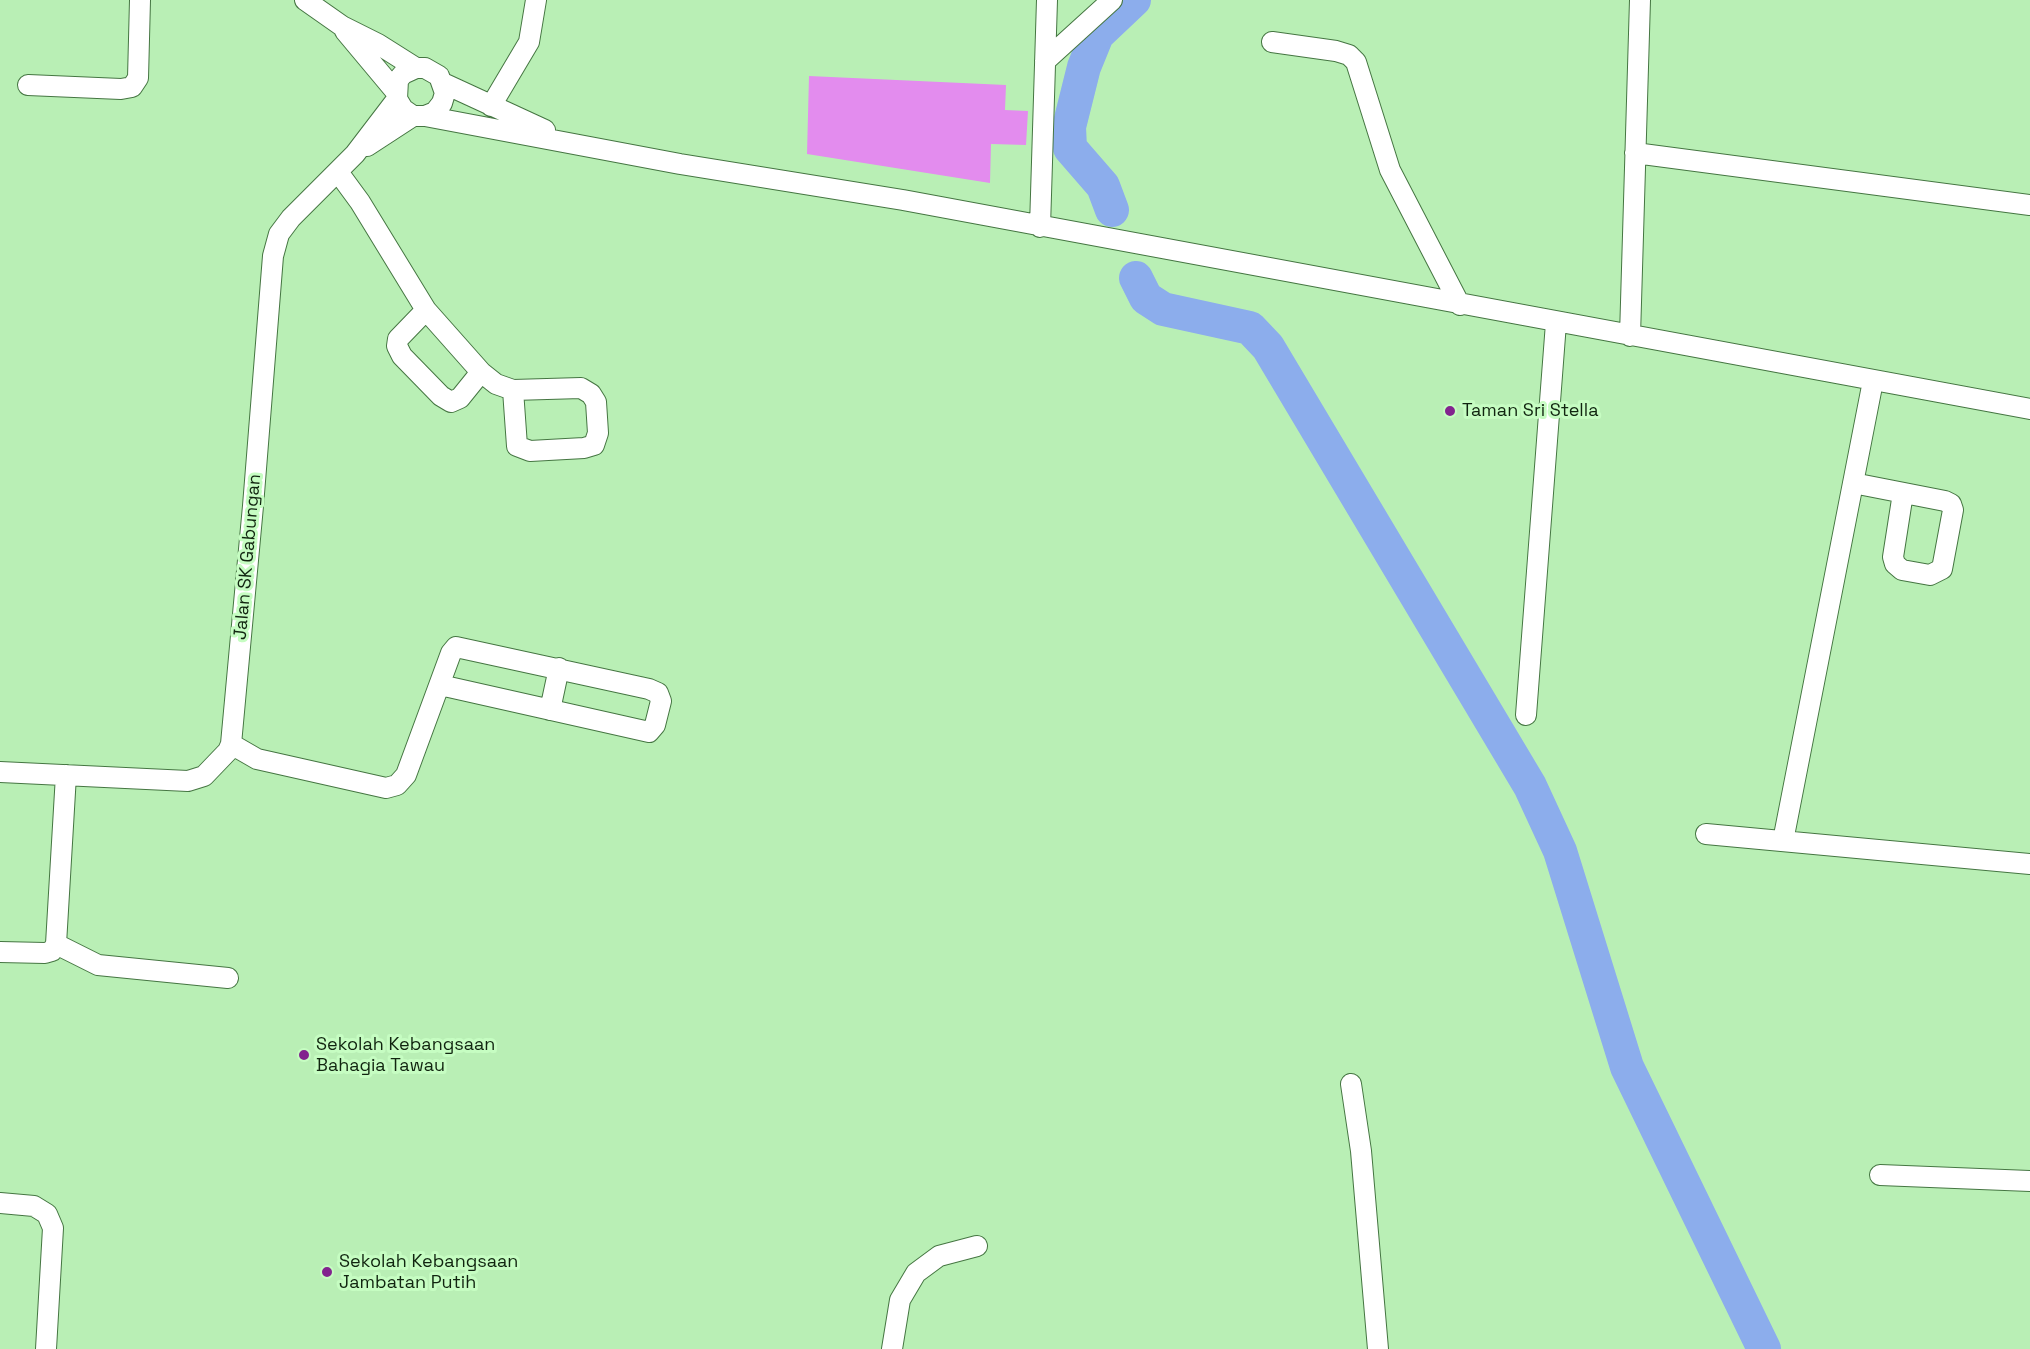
<!DOCTYPE html>
<html>
<head>
<meta charset="utf-8">
<style>
  body { margin:0 }
  canvas { display:block; background:#b9efb5 }
</style>
</head>
<body>
<canvas width="2030" height="1349"></canvas>
<script>
const ctx = document.querySelector('canvas').getContext('2d');
ctx.lineJoin = 'round';
function fillPath(path, color) { ctx.fillStyle = color; ctx.fill(path, 'evenodd'); }
const poly = rows => new Path2D(rows.map(r => 'M' + r).join(''));
function strokePath(path, color, width, dash) { ctx.strokeStyle = color; ctx.lineWidth = width; ctx.lineCap = dash ? 'butt' : 'round'; ctx.setLineDash(dash || []); ctx.stroke(path); }
function write(font, color, halo, rows, align = 'center') {
  ctx.font = font + ' "Space Grotesk",sans-serif'; ctx.lineWidth = 6; ctx.setLineDash([]); ctx.textBaseline = 'middle'; ctx.strokeStyle = halo; ctx.fillStyle = color; for (const [text, x, y, turn = 0] of rows) {
    ctx.save(); ctx.translate(x, y); ctx.rotate((+turn || 0) * Math.PI / 180); ctx.textAlign = isNaN(turn) ? turn : align; if (halo) ctx.strokeText(text, 0, 0); ctx.fillText(text, 0, 0); ctx.restore();
  }
}
fillPath(poly([
  [809,76,1006,85,1005,110,1028,111,1026,145,991,144,990,183,807,154]
]), '#e38cee');
strokePath(poly([
  [1112,210,1103,186,1070,148,1069,127,1084,67,1097,35,1134,0],
  [1136,278,1146,298,1163,309,1250,328,1268,347,1530,786,1560,851,1627,1067,1764,1349]
]), '#8cadec', 34);
const minor = poly([
  [305,0,342,26,378,44,416,68,425,68,439,76,445,93,442,103,435,112,425,116,413,116,403,109,397,99,398,80,403,74,416,68],
  [345,31,396,92],
  [1272,42,1336,51,1349,55,1356,62,1390,170,1460,305],
  [1045,61,1112,0],
  [443,83,545,130],
  [28,85,121,89,132,87,138,78,140,0],
  [491,106,529,42,536,0],
  [425,116,680,164,903,200,2030,409],
  [367,146,413,116],
  [1635,153,2030,205],
  [338,172,360,202,426,310,481,372,496,384,513,390,581,388,591,394,596,402,598,433,594,445,584,448,530,451,517,446,513,390],
  [1040,227,1047,0],
  [426,310,398,339,397,346,402,356,441,396,451,402,460,398,481,372],
  [1630,336,1640,0],
  [1853,483,1945,501,1951,504,1953,510,1942,569,1930,575,1902,570,1895,564,1893,557,1903,493],
  [550,710,559,668],
  [1526,715,1556,323],
  [231,744,257,759,386,788,397,785,406,775,451,653,456,647,649,689,658,693,661,701,655,725,649,732,440,685],
  [0,772,188,781,204,776,228,751,231,744,253,506,273,256,279,234,291,218,355,154,397,99],
  [1706,834,2030,864],
  [1783,841,1873,381],
  [56,944,98,965,228,978],
  [0,952,45,953,52,951,56,944,66,775],
  [1351,1084,1361,1151,1378,1349],
  [1880,1175,2030,1181],
  [0,1203,34,1206,47,1214,53,1228,46,1349],
  [892,1349,900,1300,916,1273,939,1256,977,1246]
]);
strokePath(minor, '#457642', 22);
strokePath(minor, '#fff', 20);
for (const [x, y, r, color] of [
  [1450,411,6,"#82238e"],
  [304,1055,6,"#82238e"],
  [327,1272,6,"#82238e"]
]) { const dot = new Path2D(); dot.arc(x, y, r, 0, 2 * Math.PI); ctx.fillStyle = color; ctx.fill(dot); strokePath(dot, '#c6fdc2', 2); }
write('18px', '#112510', '#c6fdc2', [
  ["Taman Sri Stella",1462,411],
  ["Sekolah Kebangsaan",316,1045],
  ["Bahagia Tawau",316,1066],
  ["Sekolah Kebangsaan",339,1262],
  ["Jambatan Putih",339,1283]
], 'left');
write('18px', '#112510', '#c6fdc2', [
  ["Jalan SK Gabungan",248,557,-85]
]);
</script>
</body>
</html>
